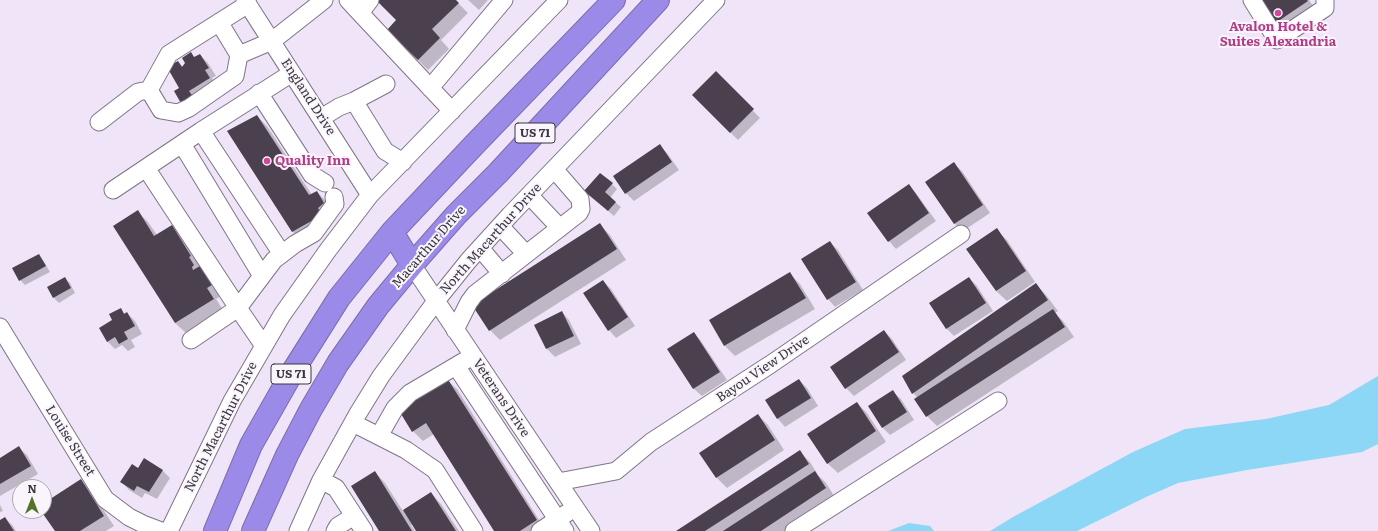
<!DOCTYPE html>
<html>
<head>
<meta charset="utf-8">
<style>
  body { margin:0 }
  #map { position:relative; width:1378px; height:531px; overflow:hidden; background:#f0e5f8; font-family:Literata,serif }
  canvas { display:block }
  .north { position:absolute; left:12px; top:479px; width:40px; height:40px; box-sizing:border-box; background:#faf5fd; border:1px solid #ada9b1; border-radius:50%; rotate:0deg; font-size:11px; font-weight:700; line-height:16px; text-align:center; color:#3a363e }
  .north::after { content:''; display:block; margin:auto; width:14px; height:18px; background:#557329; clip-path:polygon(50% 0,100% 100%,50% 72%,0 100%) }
</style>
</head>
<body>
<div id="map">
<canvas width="1378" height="531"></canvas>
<div class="north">N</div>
</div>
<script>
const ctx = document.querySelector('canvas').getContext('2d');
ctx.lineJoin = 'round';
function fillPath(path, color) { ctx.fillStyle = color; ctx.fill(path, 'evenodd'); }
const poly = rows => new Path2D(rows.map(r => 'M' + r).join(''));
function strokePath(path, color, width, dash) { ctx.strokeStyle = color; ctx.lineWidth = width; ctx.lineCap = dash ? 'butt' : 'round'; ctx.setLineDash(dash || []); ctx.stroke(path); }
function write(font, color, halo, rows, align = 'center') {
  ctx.font = font + ' Literata,serif'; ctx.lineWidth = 4; ctx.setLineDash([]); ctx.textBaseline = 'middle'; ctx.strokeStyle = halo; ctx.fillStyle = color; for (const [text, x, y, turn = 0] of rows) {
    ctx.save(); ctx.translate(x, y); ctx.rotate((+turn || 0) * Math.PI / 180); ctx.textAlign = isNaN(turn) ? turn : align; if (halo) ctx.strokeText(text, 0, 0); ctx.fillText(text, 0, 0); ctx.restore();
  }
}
fillPath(poly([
  [1378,376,1378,444,1362,452,1247,470,1178,483,1146,497,1077,531,990,531,1013,517,1133,452,1185,429,1266,419,1329,405],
  [909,523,930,526,934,531,888,531]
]), '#8bd7f5');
fillPath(poly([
  [455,0,468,13,441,40,449,49,428,70,388,30],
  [468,0,488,0,479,10],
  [1258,0,1309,0,1317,12,1284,34,1274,24],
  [191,53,195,58,200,55,208,63,216,76,212,78,217,86,201,106,181,88,178,62,183,67],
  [716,73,760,118,738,140,693,95],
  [257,116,267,126,312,195,317,192,327,202,328,218,332,225,304,242,293,232,229,131],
  [660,146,667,153,679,170,634,201,626,193],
  [954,164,962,171,990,213,963,231,955,224,927,182],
  [612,184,617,189,610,198,621,207,614,216,591,196],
  [909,185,916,193,936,221,896,249,889,241],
  [138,212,148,222,157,235,172,226,182,236,201,266,199,267,210,277,221,296,216,299,223,310,186,333,175,323],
  [600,225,610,235,626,260,500,340,490,330],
  [996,230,1007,240,1035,282,1007,301,996,291],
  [830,242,838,250,863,290,835,307,828,299],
  [38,255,43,260,50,272,25,285,20,280],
  [790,274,800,284,815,309,735,356,725,346,710,321],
  [65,278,70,283,75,293,59,303,54,298],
  [969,278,977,286,993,311,954,336,946,328],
  [603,281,611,289,635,326,616,338,609,330],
  [1036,284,1046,295,1058,311,1055,313,1063,321,1074,337,937,426,927,416,918,398,913,393],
  [121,309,125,314,127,313,135,321,142,334,131,340,135,347,128,351,122,345,115,349,107,341],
  [562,312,569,320,581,344,555,357,547,349,535,325],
  [884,331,892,339,906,360,854,396,846,388],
  [694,333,701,341,727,380,702,396,694,389,669,350],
  [446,379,457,389,546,531,495,531,434,434,423,441,413,431],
  [799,380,807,388,818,406,785,427,778,419,766,400],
  [893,392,901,399,914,420,890,435,882,427],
  [857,403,867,413,886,442,838,473,827,463],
  [758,415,768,425,784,450,727,488,717,478,700,453],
  [19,448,27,455,38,474,0,496,0,459],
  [800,452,810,462,818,475,826,483,836,499,786,531,677,531],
  [138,469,162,470,170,478,157,499,145,493,142,498,129,490,122,482],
  [375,472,385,483,403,511,431,493,441,504,459,531,417,531,413,524,411,525,415,531,380,531],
  [81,481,91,491,114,526,106,531,56,531,43,511,44,511,44,505],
  [0,505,3,511,0,512],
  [5,518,13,526,16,531,0,531,0,522]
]), '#0003');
fillPath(poly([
  [376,0,456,0,459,3,432,29,440,38,418,60,387,30,396,20],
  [1257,0,1307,0,1308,1,1274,24],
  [191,52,194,57,200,54,209,68,205,70,210,78,189,91,194,98,182,105,174,91,179,88,167,67,178,61,182,67,185,63,182,58],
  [716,71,754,109,730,133,692,95],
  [257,115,309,195,317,191,324,203,318,208,322,215,292,232,227,131],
  [660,144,672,162,625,194,613,176],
  [954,162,983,205,954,224,925,182],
  [600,173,613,183,605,192,616,202,608,211,584,191],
  [909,184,929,213,888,242,867,213],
  [138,210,154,236,172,225,191,256,189,257,194,265,192,267,193,270,200,266,212,285,207,288,214,299,175,323,113,226],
  [600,223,617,249,489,331,472,305],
  [997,228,1026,271,996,291,966,249],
  [830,241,856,282,827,300,801,259],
  [39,254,46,266,19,281,12,268],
  [790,272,806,298,724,346,709,320],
  [65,277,71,288,53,298,47,287],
  [969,277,986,303,946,329,929,303],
  [603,280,628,317,608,331,583,293],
  [1036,283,1048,300,912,394,902,376],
  [121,308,124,314,127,312,135,326,124,332,128,339,119,344,115,337,107,342,99,328,112,320,109,314],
  [1053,309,1065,327,926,417,914,399],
  [562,311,574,336,546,349,534,325],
  [884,330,899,352,845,389,830,367],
  [694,332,720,372,693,389,667,349],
  [447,378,537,520,520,531,494,531,426,423,412,432,398,409],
  [799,379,811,398,777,419,765,400],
  [893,390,907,412,882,428,868,406],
  [857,402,876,431,827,464,807,434],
  [758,414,775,440,716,478,699,453],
  [19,446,31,466,0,484,0,458],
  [800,450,809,464,705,531,676,531],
  [144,458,163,470,149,492,137,486,134,491,120,482,132,464,138,468],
  [375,471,412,531,379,531,351,486],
  [815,471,826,488,761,531,723,531],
  [81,479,104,516,80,531,55,531,41,511,44,511,44,503],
  [431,492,456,531,416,531,403,510],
  [5,517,14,531,0,531,0,520]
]), '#4b404e');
const minor = poly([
  [245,0,370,195],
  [348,0,360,13,370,0],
  [1252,0,1277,40,1325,8,1325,0],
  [360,13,452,111],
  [219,22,239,55,272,41,324,0],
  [239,55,235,76,189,108,178,113,161,110,149,90,169,54,248,4],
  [430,88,504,0],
  [259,93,312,175,325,183],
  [354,101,385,151,403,162],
  [321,118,339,107,354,101,386,84],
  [99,122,138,92,149,90],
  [201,131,282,254],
  [182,144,262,276],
  [146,168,238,308,264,346],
  [113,190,201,131,292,73],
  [529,195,560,228],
  [500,226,526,254],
  [480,248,502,274],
  [412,265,591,531],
  [0,327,105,499,129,517,145,525,161,531],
  [455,330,469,302,475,294,579,213,581,209,580,199,554,169],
  [191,340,238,308,274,260,295,244,314,233,335,204,334,197],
  [456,366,565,531],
  [353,423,406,450,435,470,474,531],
  [379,436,395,408,410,393,466,360],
  [321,480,336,488,364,531],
  [558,482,616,471,651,442,771,364,961,234],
  [169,531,232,401,282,315,328,250,370,195,559,0],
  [298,531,321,480,357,415,381,376,436,301,469,260,510,215,716,0],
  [335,531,338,526,354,516],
  [540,531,567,513],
  [794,531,998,401]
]);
const highway = poly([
  [392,232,412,265],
  [215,531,251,445,293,371,339,298,392,232,474,145,614,0],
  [253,531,287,455,311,409,338,363,378,306,412,265,456,215,498,173,658,0]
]);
strokePath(minor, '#7f7586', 19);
strokePath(highway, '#7a6dad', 24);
strokePath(minor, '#fff', 17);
strokePath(highway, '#9c8ae9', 22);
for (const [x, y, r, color] of [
  [1278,13,4,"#d1479c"],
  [267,161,4,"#d1479c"]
]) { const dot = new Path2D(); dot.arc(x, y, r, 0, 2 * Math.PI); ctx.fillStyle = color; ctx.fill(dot); strokePath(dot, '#faf5fd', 1.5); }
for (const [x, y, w] of [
  [535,133,40],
  [291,374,40]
]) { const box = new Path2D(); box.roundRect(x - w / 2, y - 10, w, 20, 3); ctx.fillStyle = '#faf5fd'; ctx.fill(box); strokePath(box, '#3a363e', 1); }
write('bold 12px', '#3a363e', null, [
  ["US 71",535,133],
  ["US 71",291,374]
]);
write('bold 13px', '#b23c85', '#faf5fd', [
  ["Avalon Hotel &",1278,27],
  ["Suites Alexandria",1278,42],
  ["Quality Inn",275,161,"left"]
]);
write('13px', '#3a363e', '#faf5fd', [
  ["England Drive",308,97,57],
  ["North Macarthur Drive",491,239,-48],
  ["Macarthur Drive",429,247,-49],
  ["Bayou View Drive",763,369,-34],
  ["Veterans Drive",501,398,56],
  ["North Macarthur Drive",221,427,-63],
  ["Louise Street",70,441,58]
]);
</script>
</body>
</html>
